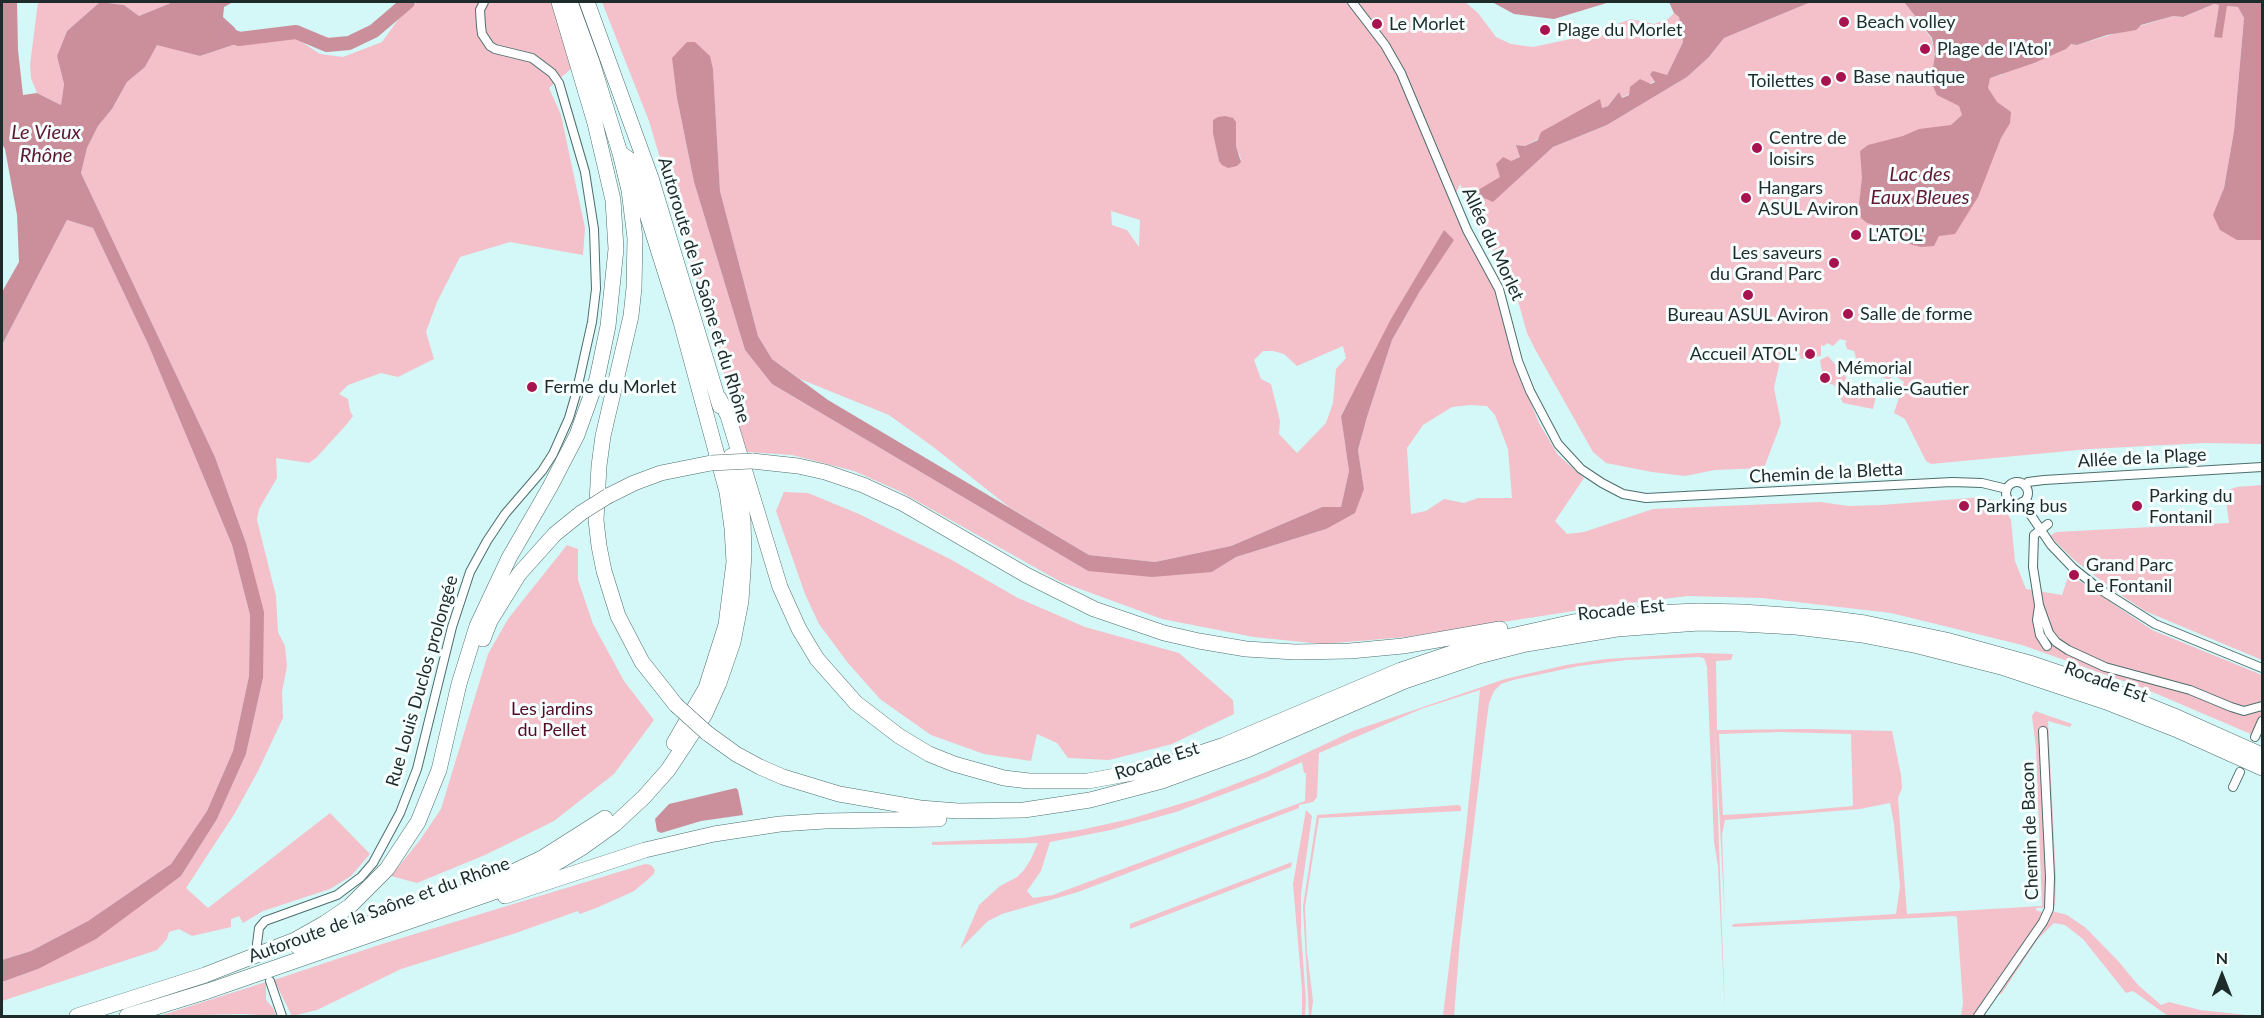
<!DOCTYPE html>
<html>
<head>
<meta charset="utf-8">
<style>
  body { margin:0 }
  #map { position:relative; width:2264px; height:1018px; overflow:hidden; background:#d3f8f7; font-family:Lato,sans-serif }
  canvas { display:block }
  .frame { position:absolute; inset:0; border:3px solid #1d2b2b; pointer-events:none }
  .north { position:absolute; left:2192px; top:946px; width:60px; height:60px; -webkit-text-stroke:4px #f7fffe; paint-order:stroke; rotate:0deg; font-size:16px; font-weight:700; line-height:24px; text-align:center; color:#1d2b2b }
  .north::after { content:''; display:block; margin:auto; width:21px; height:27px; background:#1d2b2b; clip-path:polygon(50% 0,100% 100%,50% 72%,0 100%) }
</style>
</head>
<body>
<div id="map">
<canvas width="2264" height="1018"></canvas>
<div class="frame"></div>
<div class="north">N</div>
</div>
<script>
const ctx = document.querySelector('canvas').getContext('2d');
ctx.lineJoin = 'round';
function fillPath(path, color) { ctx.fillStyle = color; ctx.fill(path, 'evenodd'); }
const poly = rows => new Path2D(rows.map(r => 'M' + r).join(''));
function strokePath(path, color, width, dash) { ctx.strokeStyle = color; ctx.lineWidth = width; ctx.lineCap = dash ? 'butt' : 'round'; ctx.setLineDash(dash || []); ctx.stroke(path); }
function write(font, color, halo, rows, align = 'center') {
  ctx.font = font + ' Lato,sans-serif'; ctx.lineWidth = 6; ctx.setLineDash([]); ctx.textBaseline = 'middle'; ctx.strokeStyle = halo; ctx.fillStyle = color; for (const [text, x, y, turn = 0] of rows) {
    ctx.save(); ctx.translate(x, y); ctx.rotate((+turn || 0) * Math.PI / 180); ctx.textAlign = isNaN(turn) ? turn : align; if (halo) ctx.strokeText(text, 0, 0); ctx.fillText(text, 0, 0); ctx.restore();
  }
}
fillPath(poly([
  [38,2,100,2,67,31,57,56,64,84,61,105,37,93,31,78,30,65],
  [102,2,173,2,139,16,124,5],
  [419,2,552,2,572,68,549,88,561,115,585,228,583,255,510,242,460,257,437,302,426,332,434,359,398,377,381,373,348,385,339,394,348,399,350,411,353,416,347,424,316,458,309,463,276,458,277,478,259,509,257,520,276,596,278,632,285,646,287,666,282,692,283,718,258,771,235,813,186,888,208,908,330,813,370,854,351,876,330,889,263,911,243,923,239,916,231,919,231,927,192,936,179,929,169,932,167,939,157,950,2,1001,2,982,38,969,181,876,217,819,246,754,263,678,246,543,215,457,81,173,87,148,98,126,112,109,127,82,145,67,157,44,200,56,248,40,294,37,320,54,343,57,382,42,406,9],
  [602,2,1465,2,1478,13,1496,37,1511,44,1533,47,1580,37,1631,19,1654,24,1668,19,1674,13,1679,17,1683,42,1667,75,1621,98,1619,92,1608,106,1601,108,1600,100,1538,139,1525,146,1517,145,1520,157,1511,161,1500,177,1492,202,1553,147,1607,125,1687,77,1709,57,1724,38,1811,2,1904,2,1931,38,1935,54,1932,82,2001,75,2005,71,2071,44,2077,45,2173,16,2183,17,2214,4,2219,5,2214,37,2226,6,2238,7,2244,18,2234,131,2224,188,2214,215,2237,240,2262,240,2262,444,2205,443,2089,449,1931,464,1926,461,1905,419,1894,413,1904,382,1894,375,1890,379,1882,378,1881,375,1874,374,1873,371,1865,371,1863,361,1856,358,1854,351,1847,349,1845,343,1847,341,1840,339,1833,346,1827,343,1824,346,1821,345,1821,356,1801,359,1799,353,1791,354,1791,360,1780,361,1774,388,1781,423,1764,468,1715,470,1685,476,1652,472,1606,463,1593,452,1536,351,1527,333,1510,272,1493,251,1474,218,1460,184,1452,202,1494,290,1519,375,1539,423,1558,455,1584,478,1555,521,1567,534,1584,532,1653,509,1821,502,1848,506,1882,505,1983,497,2002,503,2011,520,2015,561,2026,589,2062,595,2069,574,2152,630,2262,675,2262,713,2253,735,2143,688,2022,645,1891,613,1762,598,1688,596,1606,606,1406,637,1322,644,1254,637,1162,619,1061,582,899,491,854,471,792,455,747,452,649,121],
  [695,42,709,56,713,69,720,191,758,336,772,359,800,379,889,415,932,446,1009,507,1089,555,1155,562,1231,546,1322,507,1341,507,1349,471,1341,415,1444,230,1420,291,1392,340,1367,417,1358,450,1364,489,1326,529,1236,557,1212,572,1088,571,772,384,745,350,694,182,677,98],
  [1215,139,1236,146,1241,159,1237,166,1219,161],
  [1111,211,1140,220,1139,247,1127,230,1112,225],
  [1343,346,1346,358,1336,369,1333,403,1326,423,1297,453,1279,434,1280,421,1271,384,1261,379,1254,360,1263,351,1273,351,1284,354,1297,366],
  [1470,405,1487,406,1495,415,1508,449,1512,498,1478,498,1464,503,1444,499,1426,511,1411,514,1407,448,1423,425,1452,407],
  [67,220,93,228,148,344,232,545,250,615,249,676,233,751,207,811,171,864,88,921,31,951,2,960,2,345],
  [1828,356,1846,377,1845,389,1859,399,1865,390,1876,396,1873,409,1843,403,1834,385,1824,382,1820,360],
  [2262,485,2262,660,2145,611,2116,592,2073,559,2050,536,2056,532,2229,523,2225,491,2237,487],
  [784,492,808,493,859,514,950,559,1018,598,1085,627,1179,653,1233,700,1234,714,1172,744,1109,760,1068,758,1057,743,1037,734,1031,761,984,754,931,735,880,699,848,663,819,624,805,594,776,511],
  [567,545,578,549,578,580,593,624,624,681,654,720,614,774,554,821,485,855,417,883,391,876,420,840,441,809,488,654,508,619],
  [1699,653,1733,654,1731,660,1716,661,1717,730,1806,729,1892,731,1901,775,1902,788,1898,798,1907,914,2042,906,2036,748,2032,716,2035,711,2072,724,2070,727,2048,721,2056,879,2055,905,2054,907,2036,908,2037,911,2045,912,1977,1016,1961,1016,1963,1003,1957,918,1955,916,1732,927,1733,924,1896,914,1900,886,1894,824,1890,803,1860,809,1725,820,1722,835,1725,921,1715,731,1725,1016,1718,866,1714,842,1707,667,1704,658,1699,657,1626,660,1579,666,1513,680,1501,684,1494,691,1489,703,1485,733,1460,939,1454,1016,1443,1016,1466,828,1480,690,1421,709,1319,753,1317,797,1313,802,1299,805,1299,808,1078,892,1002,914,988,921,960,949,979,905,1000,886,1017,877,1024,870,1031,859,1038,843,932,845,932,842,1024,838,1080,830,1130,819,1196,799,1266,772,1353,731,1505,679,1566,665,1606,659],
  [1780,732,1851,734,1853,806,1798,811,1723,815,1719,734],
  [1302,762,1304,773,1306,773,1305,801,1053,895,1033,898,1027,891,1041,871,1050,842,1111,830,1176,812,1256,782],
  [1459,805,1461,807,1461,811,1319,818,1305,907,1307,952,1313,1001,1311,1016,1309,1016,1303,906,1317,815],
  [1306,810,1312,816,1301,894,1301,932,1306,1001,1305,1016,1302,1016,1302,989,1293,884],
  [1292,862,1291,867,1130,929,1130,924],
  [645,864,651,865,655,870,653,875,634,891,621,897,596,908,580,914,578,911,513,934,401,969,317,1010,292,1016,274,980,382,944],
  [2052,911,2067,915,2086,928,2119,962,2138,985,2161,1005,2169,1002,2200,1010,2256,1016,2168,1016,2133,991,2126,993,2083,939,2065,925,2054,923,2037,940,2002,993,1996,996],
  [266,982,266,1000,273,1008,276,1016,243,1014,159,1016]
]), '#f4c0ca');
fillPath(poly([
  [2,2,17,2,18,50,23,95,37,93,61,105,64,84,57,56,67,31,100,2,124,5,139,16,173,2,233,2,224,7,223,17,235,28,239,39,248,40,200,56,157,45,145,67,127,82,112,109,98,126,87,148,81,173,215,457,246,543,264,612,263,678,246,754,217,819,181,876,96,939,38,969,2,982,2,960,31,951,88,921,171,864,207,811,233,751,249,676,250,615,232,545,148,344,93,228,67,220,2,345,2,292,19,262,17,215,5,149,2,144],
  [1492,2,1610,2,1554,19,1514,14],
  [1669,2,1811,2,1724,38,1709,57,1687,77,1607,125,1553,147,1493,202,1473,193,1500,177,1496,164,1503,157,1511,161,1520,157,1516,145,1525,146,1538,140,1541,132,1600,99,1602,108,1608,106,1619,92,1622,98,1629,95,1630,87,1640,79,1651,84,1655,82,1650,74,1653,71,1667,75,1683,42,1679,17,1674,13],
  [1904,2,2262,2,2262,240,2237,240,2220,230,2213,215,2224,188,2234,131,2244,18,2238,7,2227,6,2222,38,2214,37,2219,5,2214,4,2183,17,2173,16,2141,25,2136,30,2107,35,2077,45,2071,44,2066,49,2034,63,1990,78,1988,88,1997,102,2011,112,2010,123,2001,138,1978,197,1955,234,1939,236,1934,246,1921,247,1902,242,1874,225,1867,223,1861,218,1859,204,1862,178,1860,151,1868,145,1903,136,1919,129,1951,125,1962,115,1959,106,1937,95,1931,82,1935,54,1932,38],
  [687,42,695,42,710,56,713,69,720,191,758,336,772,359,828,400,1089,555,1155,562,1231,546,1322,507,1341,507,1349,471,1341,416,1391,319,1444,230,1454,240,1420,291,1392,340,1367,417,1358,450,1364,489,1355,513,1326,529,1236,557,1212,572,1152,577,1088,571,772,384,745,350,694,182,677,98,672,58],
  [1225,116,1233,118,1236,122,1236,146,1241,162,1237,166,1228,168,1222,165,1219,161,1213,133,1213,120,1218,117],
  [736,788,738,790,743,815,701,821,661,833,657,831,655,819,669,804]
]), '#cb8f9c');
strokePath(poly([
  [401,7,401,2]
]), '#cb8f9c', 2);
strokePath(poly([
  [223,32,239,39,296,32,327,45,349,43,374,31,408,2]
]), '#cb8f9c', 14);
const street = poly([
  [1352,2,1385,45,1401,73,1467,230,1499,289,1518,361,1530,391,1558,444,1581,469,1602,483,1623,494,1646,498,1952,482,1982,483,2007,489],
  '2006 493a11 11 0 1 1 22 0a11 11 0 1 1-22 0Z',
  [2025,486,2028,482,2044,480,2262,467],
  [2022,502,2051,545,2073,568,2098,588,2155,624,2262,668],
  [2048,524,2034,535,2033,567,2039,605,2049,633,2056,642,2068,650,2105,667,2190,690,2231,707,2244,711,2262,706],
  [2039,606,2037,620,2040,635,2047,646],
  [2255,737,2262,721],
  [2233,787,2240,772],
  [257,944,259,928,265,921,337,895,361,877,373,863,400,813,417,769,452,627,470,572,487,541,505,514,542,471,553,454,569,418,576,394,592,322,596,289,594,229,585,172,559,83,552,73,532,58,495,49,490,46,482,34,481,26,480,10,484,2],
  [270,981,282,1016],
  [1978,1016,2043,922,2049,909,2050,877,2043,731]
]);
const highway = poly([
  [570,2,592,62,620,153,629,190,635,238,634,288,631,316,603,436,599,466,596,520,599,546,604,571,618,616,642,662,676,705],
  [587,2,651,178,720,406],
  [620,153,630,160,681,322,727,492,732,528,734,562,726,625,706,688,674,743],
  [719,398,728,416,780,587,799,629,817,659,856,703,899,736,929,754,954,764,1004,778,1029,781,1088,781,1149,770,1224,745,1401,670,1484,642,1573,622,1654,613,1698,611,1743,612,1827,618,1865,623,1946,640,2033,664,2110,690,2179,718,2262,755],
  [752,461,798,466,825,472,863,485,904,504,1026,575,1094,609,1164,633,1199,641,1246,649,1295,652,1350,651,1403,646,1500,629],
  [608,496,634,483,661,473,711,463],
  [483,639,490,621,519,574,555,534,581,513],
  [707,733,736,754,760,767,783,777,839,794,920,808,958,811,1024,810,1090,800,1162,781,1247,750,1405,681,1479,656,1526,644,1617,629,1699,623,1740,624,1796,627,1862,635,1918,646,2001,667,2109,703,2175,729,2262,768],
  [505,896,645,850,714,834,780,824,825,821,939,819],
  [297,946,426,906,496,880,542,858,605,818],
  [77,1016,205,975,295,940,325,923,350,906,387,869,418,822,439,770,459,684,477,626,509,558,550,487,577,435,597,379,608,326,616,249,613,200,595,123,559,2],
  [127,1016,208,991,497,891,546,869,583,847,615,824,644,797,668,770,705,714,719,683,733,642,741,601,744,554,743,520,731,456]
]);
strokePath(street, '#4d6e6d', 10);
strokePath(highway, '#4d6e6d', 16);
strokePath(street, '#fff', 8);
strokePath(highway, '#fff', 15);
const highwayBridge = poly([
  [711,463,752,461],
  [581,513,608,496],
  [676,705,707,733]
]);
strokePath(highwayBridge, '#4d6e6d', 16, []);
strokePath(highwayBridge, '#fff', 15);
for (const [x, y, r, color] of [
  [1844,22,6,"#a7134e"],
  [1377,24,6,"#a7134e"],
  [1545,30,6,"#a7134e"],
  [1925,49,6,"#a7134e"],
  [1841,77,6,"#a7134e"],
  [1826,81,6,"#a7134e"],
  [1757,148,6,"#a7134e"],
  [1746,198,6,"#a7134e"],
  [1856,235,6,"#a7134e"],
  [1834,263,6,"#a7134e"],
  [1748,295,6,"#a7134e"],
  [1848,314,6,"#a7134e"],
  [1810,354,6,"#a7134e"],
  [1825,378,6,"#a7134e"],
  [532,387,6,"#a7134e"],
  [1964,506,6,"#a7134e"],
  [2137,506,6,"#a7134e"],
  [2074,575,6,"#a7134e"]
]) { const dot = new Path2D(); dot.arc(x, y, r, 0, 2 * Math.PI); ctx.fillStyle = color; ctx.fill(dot); strokePath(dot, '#f7fffe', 2); }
write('18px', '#1d2b2b', '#f7fffe', [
  ["Beach volley",1856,22],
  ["Le Morlet",1389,24],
  ["Plage du Morlet",1557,30],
  ["Plage de l'Atol'",1937,49],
  ["Base nautique",1853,77],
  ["Toilettes",1814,81,"right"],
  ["Centre de",1769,138],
  ["loisirs",1769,159],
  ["Hangars",1758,188],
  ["ASUL Aviron",1758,209],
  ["L'ATOL'",1868,235],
  ["Les saveurs",1822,253,"right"],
  ["du Grand Parc",1822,274,"right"],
  ["Salle de forme",1860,314],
  ["Bureau ASUL Aviron",1748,315,"center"],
  ["Accueil ATOL'",1798,354,"right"],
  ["Mémorial",1837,368],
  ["Nathalie-Gautier",1837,389],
  ["Ferme du Morlet",544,387],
  ["Parking du",2149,496],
  ["Fontanil",2149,517],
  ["Parking bus",1976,506],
  ["Grand Parc",2086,565],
  ["Le Fontanil",2086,586]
], 'left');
write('18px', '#1d2b2b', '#f7fffe', [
  ["Allée du Morlet",1493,244,65],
  ["Autoroute de la Saône et du Rhône",704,290,73],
  ["Allée de la Plage",2142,458,-3],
  ["Chemin de la Bletta",1826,473,-3],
  ["Rocade Est",1621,610,-6],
  ["Rue Louis Duclos prolongée",422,681,-74],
  ["Rocade Est",2106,682,20],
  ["Rocade Est",1157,761,-18],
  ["Chemin de Bacon",2030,831,-92],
  ["Autoroute de la Saône et du Rhône",379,910,-20]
]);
write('18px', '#530b25', '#f7fffe', [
  ["Les jardins",552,709],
  ["du Pellet",552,730]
]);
write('italic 20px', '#5f182f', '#f7fffe', [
  ["Le Vieux",46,133],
  ["Rhône",46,156],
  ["Lac des",1920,175],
  ["Eaux Bleues",1920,198]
]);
</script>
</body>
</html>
